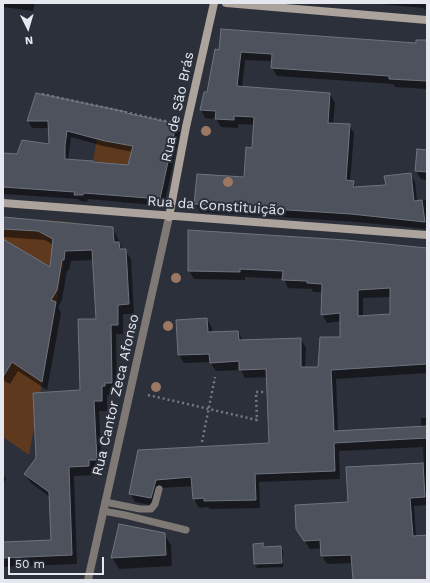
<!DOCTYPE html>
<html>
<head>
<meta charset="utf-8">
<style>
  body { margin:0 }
  #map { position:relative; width:430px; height:583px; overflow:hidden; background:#2b303a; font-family:"Work Sans",sans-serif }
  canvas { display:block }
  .frame { position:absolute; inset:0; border:4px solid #e5e8ef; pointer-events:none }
  .north { position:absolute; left:8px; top:8px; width:40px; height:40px; -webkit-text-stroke:3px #2b303a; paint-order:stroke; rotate:175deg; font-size:11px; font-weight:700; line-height:16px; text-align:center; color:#e5e8ef }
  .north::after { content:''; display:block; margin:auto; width:14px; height:18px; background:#e5e8ef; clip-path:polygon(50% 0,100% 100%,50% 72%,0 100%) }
  .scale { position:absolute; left:8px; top:557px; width:96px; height:18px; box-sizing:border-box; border:2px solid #e5e8ef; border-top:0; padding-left:5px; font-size:12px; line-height:14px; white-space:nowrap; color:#e5e8ef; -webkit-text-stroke:3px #2b303a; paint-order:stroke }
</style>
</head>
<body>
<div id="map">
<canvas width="430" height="583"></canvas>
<div class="frame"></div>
<div class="north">N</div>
<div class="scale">50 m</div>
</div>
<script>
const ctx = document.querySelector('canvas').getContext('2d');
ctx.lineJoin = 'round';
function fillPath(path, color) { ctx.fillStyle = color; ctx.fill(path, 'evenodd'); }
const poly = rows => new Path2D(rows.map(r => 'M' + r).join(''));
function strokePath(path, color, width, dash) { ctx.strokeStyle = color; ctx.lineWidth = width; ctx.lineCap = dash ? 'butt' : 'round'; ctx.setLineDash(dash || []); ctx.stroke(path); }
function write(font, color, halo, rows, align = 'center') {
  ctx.font = font + ' "Work Sans",sans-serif'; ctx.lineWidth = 4; ctx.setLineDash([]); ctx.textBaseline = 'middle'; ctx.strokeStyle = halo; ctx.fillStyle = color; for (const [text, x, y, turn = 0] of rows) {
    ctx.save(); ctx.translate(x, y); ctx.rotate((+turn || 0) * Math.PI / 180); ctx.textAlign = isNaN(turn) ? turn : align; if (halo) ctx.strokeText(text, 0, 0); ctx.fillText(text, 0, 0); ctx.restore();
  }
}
fillPath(poly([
  [97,138,134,145,127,170,112,164,93,161],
  [3,217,71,222,29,455,3,437]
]), '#5e391e');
fillPath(poly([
  [3,3,35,3,33,11,3,7],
  [369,3,427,3,427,12,424,8],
  [427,41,427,89,395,87,393,84,277,76,272,68,272,61,245,60,242,88,330,94,335,103,333,124,349,125,354,133,350,182,353,182,356,188,387,186,410,174,415,182,417,201,427,200,427,229,357,222,200,212,195,204,245,178,253,149,254,125,238,124,238,128,221,127,216,119,205,118,201,110,207,93,216,51,417,44],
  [37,94,126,113,127,114,175,125,180,132,164,206,88,199,87,202,80,201,78,199,3,194,3,153,18,155,50,145,49,128,32,128,28,121],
  [71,137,103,146,133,152,129,166,68,160],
  [427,151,427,180,421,179,416,171],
  [3,218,113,228,123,250,125,250,131,259,134,314,123,314,123,334,116,334,117,392,110,392,110,395,107,395,107,411,99,411,102,469,94,470,94,475,74,476,77,564,3,567,3,543,52,541,50,497,31,483,25,474,81,391,97,320,94,260,71,261,69,270,67,270,62,300,58,307,61,313,47,390,18,371,10,384,3,380,3,240,50,269,53,245,45,240,3,237],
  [427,249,427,373,336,379,338,432,421,427,421,418,427,418,427,505,414,506,416,537,427,536,427,580,354,580,353,563,327,564,322,556,321,548,310,549,297,529,349,503,347,468,424,464,423,447,339,451,340,479,259,482,260,508,210,509,208,507,199,508,194,499,193,486,161,488,156,506,135,502,130,493,139,451,270,444,268,377,245,378,241,370,216,371,210,362,184,363,179,355,207,319,212,328,212,333,238,332,243,340,301,339,306,348,305,368,319,368,341,337,341,321,327,323,322,314,323,292,313,292,312,289,288,288,284,279,245,277,245,280,194,279,189,271],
  [391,297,391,315,363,316,363,298],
  [3,474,6,479,3,484],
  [164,534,171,545,172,566,119,569,112,558],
  [262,544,264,548,281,547,283,551,283,567,257,568,255,564]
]), '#0007');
const building = poly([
  [221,29,416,43,416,40,427,40,427,81,389,79,389,76,271,68,272,54,241,52,237,86,330,93,328,123,350,124,346,180,354,181,353,187,386,185,384,176,411,173,414,201,422,200,425,222,351,214,194,204,197,174,244,177,246,147,252,148,254,117,234,116,234,120,215,119,216,111,200,110,204,92,207,92,215,49,219,50,221,29],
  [36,93,127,112,126,113,176,124,160,199,84,193,83,195,74,195,75,192,3,187,3,153,17,154,22,140,49,144,48,121,27,121,36,93],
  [67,131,105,141,133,146,128,165,93,162,93,161,65,159,65,145,67,131],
  [417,149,427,150,427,172,415,171,417,149],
  [3,217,113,227,114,242,119,242,120,249,126,249,129,304,118,305,118,325,111,325,112,383,105,383,105,386,102,386,102,401,94,401,97,460,89,460,89,466,69,467,72,555,3,558,3,542,51,540,49,492,24,474,36,458,33,393,80,390,78,319,96,319,92,250,65,251,64,260,62,260,57,290,51,300,56,302,42,382,12,362,3,377,3,239,50,267,53,239,38,231,3,229,3,217],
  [188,230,346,240,427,248,427,364,331,370,334,431,427,426,427,438,334,443,335,471,255,474,256,500,204,501,204,498,193,499,191,477,156,480,151,498,129,494,138,450,269,443,266,369,239,370,239,361,210,363,209,354,178,355,176,320,207,318,208,332,238,331,239,340,301,338,301,367,318,367,320,337,340,337,340,313,321,315,322,284,307,283,307,281,282,280,283,271,240,269,240,272,188,271,188,230],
  [390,288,390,314,358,316,358,290,390,288],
  [423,463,425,497,410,498,413,536,427,535,427,580,353,580,351,555,321,556,320,540,304,541,296,529,295,505,348,502,346,467,423,463],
  [119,524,165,533,166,555,111,558,119,524],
  [263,543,263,547,281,546,282,563,254,564,253,544,263,543]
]);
fillPath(building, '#4d525d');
strokePath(building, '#6e747f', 1);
strokePath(poly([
  [42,94,121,111,178,124],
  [148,395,257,420,256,392,265,392],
  [202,442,215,377]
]), '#757a82', 2.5, [2, 3]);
strokePath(poly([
  [105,502,140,509,151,509,155,504,159,489],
  [103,511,125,515,186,530]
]), '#7f7976', 7);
strokePath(poly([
  [88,580,169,217]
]), '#7f7976', 8);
strokePath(poly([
  [226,3,427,20],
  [3,203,427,235],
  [169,217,186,127,214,3]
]), '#aca39d', 8);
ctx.fillStyle = '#9a7863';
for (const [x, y] of [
  [206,131],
  [228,182],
  [176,278],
  [168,326],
  [156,387]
]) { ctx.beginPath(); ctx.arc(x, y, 5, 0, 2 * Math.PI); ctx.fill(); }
write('14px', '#e5e8ef', '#2b303a', [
  ["Rua de São Brás",178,107,-78],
  ["Rua da Constituição",216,206,4],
  ["Rua Cantor Zeca Afonso",116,395,-77]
]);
</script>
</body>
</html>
